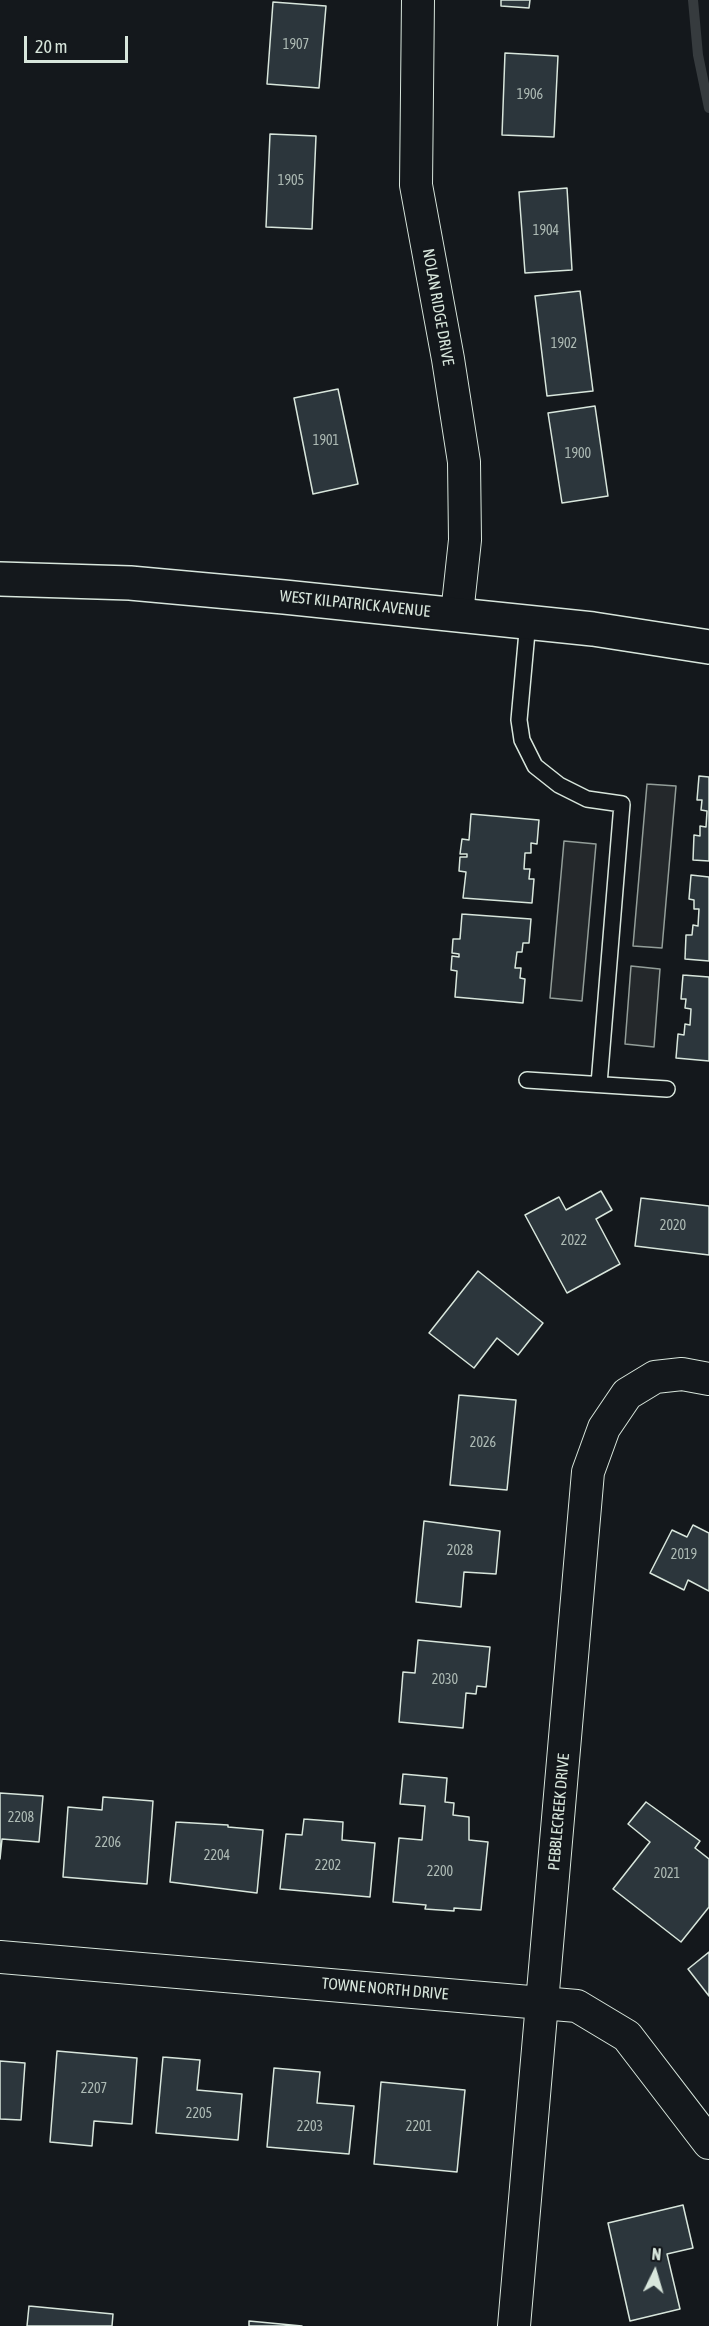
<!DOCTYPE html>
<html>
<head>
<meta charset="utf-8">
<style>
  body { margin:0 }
  #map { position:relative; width:709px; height:2326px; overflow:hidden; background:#14181c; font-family:"Asap Condensed",sans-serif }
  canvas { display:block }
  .north { position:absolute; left:625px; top:2242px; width:60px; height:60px; -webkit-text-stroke:4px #14181c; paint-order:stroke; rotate:5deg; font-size:16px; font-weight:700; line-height:24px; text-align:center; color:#d8e6dc }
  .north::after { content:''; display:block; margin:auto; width:21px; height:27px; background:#d8e6dc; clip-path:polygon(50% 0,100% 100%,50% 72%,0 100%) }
  .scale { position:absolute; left:24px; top:36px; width:104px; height:27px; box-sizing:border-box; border:3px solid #d8e6dc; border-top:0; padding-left:8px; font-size:18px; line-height:21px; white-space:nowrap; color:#d8e6dc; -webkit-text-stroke:4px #14181c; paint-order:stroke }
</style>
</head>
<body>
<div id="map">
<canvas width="709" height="2326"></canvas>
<div class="north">N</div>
<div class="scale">20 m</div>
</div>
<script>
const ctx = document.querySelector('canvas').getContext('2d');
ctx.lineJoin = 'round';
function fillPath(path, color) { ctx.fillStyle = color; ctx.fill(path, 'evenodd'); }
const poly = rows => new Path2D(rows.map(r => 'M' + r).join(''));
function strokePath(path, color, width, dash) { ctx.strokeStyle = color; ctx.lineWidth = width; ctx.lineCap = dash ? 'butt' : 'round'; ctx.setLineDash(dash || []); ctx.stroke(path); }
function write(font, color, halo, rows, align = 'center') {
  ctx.font = font + ' "Asap Condensed",sans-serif'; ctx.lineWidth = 4.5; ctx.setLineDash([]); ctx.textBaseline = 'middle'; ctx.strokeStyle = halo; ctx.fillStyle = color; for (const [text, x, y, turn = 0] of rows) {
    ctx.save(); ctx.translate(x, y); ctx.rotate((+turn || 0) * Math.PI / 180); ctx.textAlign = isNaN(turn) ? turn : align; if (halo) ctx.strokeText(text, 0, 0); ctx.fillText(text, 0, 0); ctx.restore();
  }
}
const parking = poly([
  [647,784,676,786,662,948,633,946,647,784],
  [564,841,596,844,582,1001,550,998,564,841],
  [631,966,660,969,654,1047,625,1044,631,966]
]);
fillPath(parking, '#24282b');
strokePath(parking, '#939e99', 1.5);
strokePath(poly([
  [693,0,698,55,709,108]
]), '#363b3e', 10);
const building = poly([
  [501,0,530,0,529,8,501,6,501,0],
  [273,2,326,6,319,88,267,84,273,2],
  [505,53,558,56,554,137,502,135,505,53],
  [270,134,316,136,312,229,266,227,270,134],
  [567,188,572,270,525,273,519,192,567,188],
  [580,291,593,391,547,396,535,296,580,291],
  [338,389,358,484,313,494,294,398,338,389],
  [595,406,608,496,562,503,548,413,595,406],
  [699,776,709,777,709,861,693,860,694,835,700,836,700,826,706,827,707,811,701,810,702,800,697,800,699,776],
  [471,814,539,820,537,844,531,843,531,853,525,853,524,869,530,869,529,879,534,879,532,903,463,898,466,872,459,871,460,857,467,857,467,854,460,854,462,839,469,840,471,814],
  [691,875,709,877,709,961,685,959,686,935,692,935,693,925,698,926,699,909,694,909,694,900,689,899,691,875],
  [462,914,531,919,529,943,523,943,522,952,517,952,515,968,521,968,520,978,525,979,523,1003,455,997,457,971,451,970,452,956,459,957,459,954,452,953,453,939,460,939,462,914],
  [683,975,709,977,709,1061,676,1058,678,1034,684,1035,685,1024,690,1025,691,1009,685,1008,686,999,681,999,683,975],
  [601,1191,612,1210,596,1219,620,1264,567,1293,525,1215,559,1197,566,1210,601,1191],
  [641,1198,709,1206,709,1255,635,1246,641,1198],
  [478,1271,543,1323,518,1355,497,1338,474,1368,429,1333,478,1271],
  [459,1395,516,1400,507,1490,450,1485,459,1395],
  [424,1521,500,1531,496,1574,464,1572,461,1607,416,1602,424,1521],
  [693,1525,709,1533,709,1591,688,1580,684,1590,650,1573,672,1530,687,1537,693,1525],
  [418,1640,490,1647,486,1687,477,1686,476,1694,466,1693,463,1728,399,1722,403,1672,415,1673,418,1640],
  [403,1774,447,1778,445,1802,454,1803,453,1815,469,1817,469,1840,488,1842,481,1910,454,1908,454,1911,425,1909,426,1905,393,1902,399,1838,422,1840,425,1806,400,1804,403,1774],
  [0,1793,43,1796,39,1842,2,1839,0,1859,0,1793],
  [103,1797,153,1801,147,1884,63,1877,68,1807,102,1810,103,1797],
  [646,1802,700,1841,695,1848,709,1859,709,1907,681,1942,613,1889,650,1842,628,1824,646,1802],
  [304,1819,343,1822,342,1840,375,1843,370,1897,280,1889,286,1834,302,1835,304,1819],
  [176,1822,228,1825,228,1827,263,1830,257,1893,170,1882,176,1822],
  [709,1952,709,1996,688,1969,709,1952],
  [57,2051,137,2058,132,2124,94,2121,92,2146,50,2142,57,2051],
  [163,2057,200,2060,197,2090,242,2094,238,2140,156,2133,163,2057],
  [0,2061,25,2063,21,2120,0,2119,0,2061],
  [274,2068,320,2072,317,2103,354,2106,349,2154,267,2147,274,2068],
  [381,2082,465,2090,457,2172,374,2164,381,2082],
  [683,2205,693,2248,667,2254,680,2309,630,2321,608,2223,683,2205],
  [29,2306,113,2314,112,2326,27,2326,29,2306],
  [249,2321,302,2326,249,2326,249,2321]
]);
fillPath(building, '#2c363c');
strokePath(building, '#d8e6dc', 1.5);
const service = poly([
  [528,621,519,720,522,740,535,766,559,785,587,799,622,804,599,1084],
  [527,1080,667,1089]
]);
const minor = poly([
  [418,0,416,185,448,359,464,462,465,540,457,614],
  [0,1957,577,2006,627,2036,709,2143],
  [514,2326,588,1472,604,1428,627,1394,655,1377,682,1374,709,1379]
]);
const secondary = poly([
  [0,579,130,583,284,597,593,629,709,647]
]);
strokePath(service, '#d8e6dc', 18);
strokePath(minor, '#d8e6dc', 34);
strokePath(secondary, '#d8e6dc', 36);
strokePath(service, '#14181c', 15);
strokePath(minor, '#14181c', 32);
strokePath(secondary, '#14181c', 33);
write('14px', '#adbab4', null, [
  ["1907",296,45],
  ["1906",530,95],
  ["1905",291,181],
  ["1904",546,231],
  ["1902",564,344],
  ["1901",326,441],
  ["1900",578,454],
  ["2020",673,1226],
  ["2022",574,1241],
  ["2026",483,1443],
  ["2028",460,1551],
  ["2019",684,1555],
  ["2030",445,1680],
  ["2208",21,1818],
  ["2206",108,1843],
  ["2204",217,1856],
  ["2202",328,1866],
  ["2200",440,1872],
  ["2021",667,1874],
  ["2207",94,2089],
  ["2205",199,2114],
  ["2203",310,2127],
  ["2201",419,2127]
]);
write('16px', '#d8e6dc', '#14181c', [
  ["NOLAN RIDGE DRIVE",438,307,80],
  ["WEST KILPATRICK AVENUE",355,604,6],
  ["PEBBLECREEK DRIVE",559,1812,-85],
  ["TOWNE NORTH DRIVE",385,1989,5]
]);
</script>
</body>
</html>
